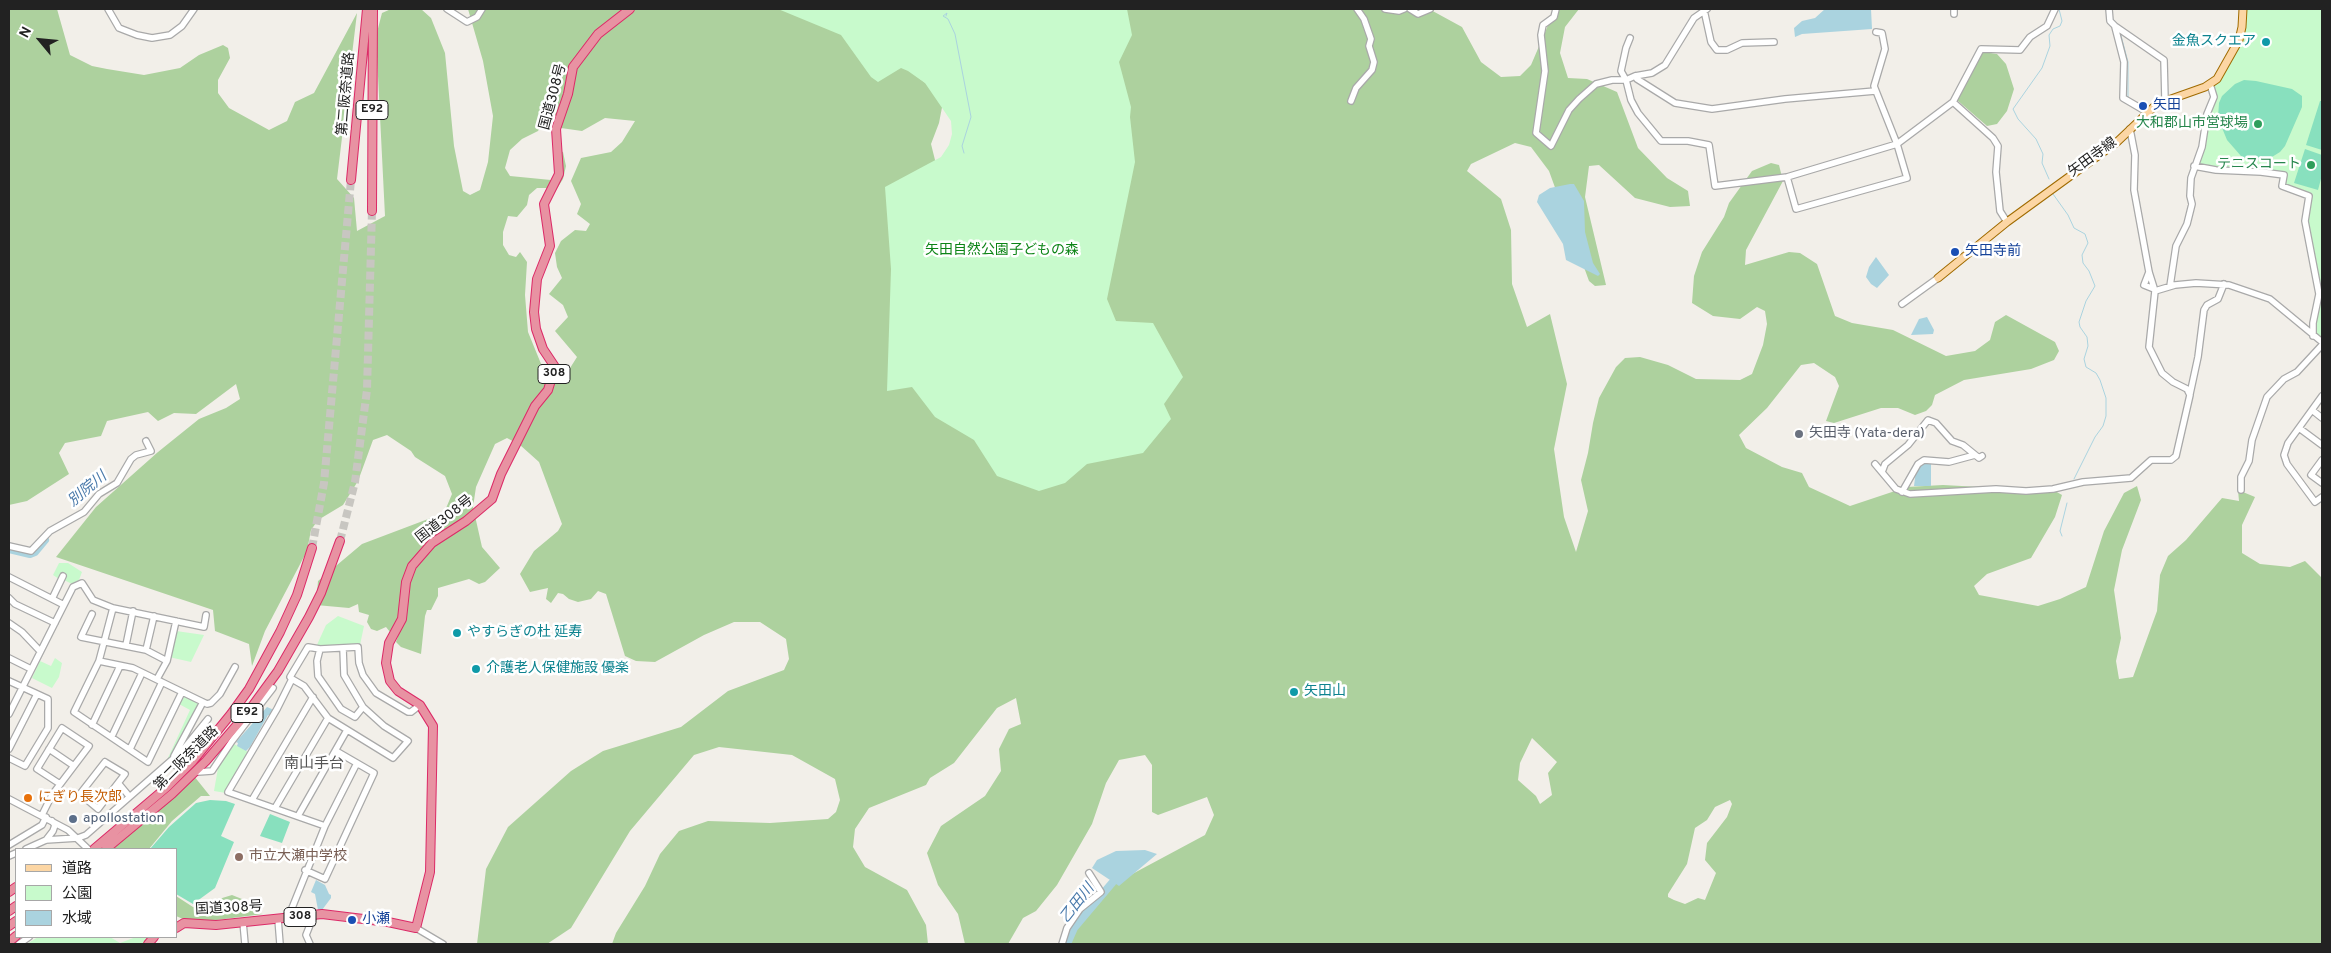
<!DOCTYPE html>
<html>
<head>
<meta charset="utf-8">
<style>
  body { margin:0 }
  #map { position:relative; width:2331px; height:953px; overflow:hidden; background:#f2efe9; font-family:Overpass,"Noto Sans JP",sans-serif }
  canvas { display:block }
  .frame { position:absolute; inset:0; border:10px solid #222; pointer-events:none }
  .legend { position:absolute; left:15px; top:848px; width:162px; height:90px; box-sizing:border-box; background:#fff; border:1px solid #a7a7a7; margin:0; padding:6px 9px; list-style:none; font-size:15px; color:#222 }
  .legend li { display:flex; align-items:center; gap:10px; height:25px }
  .legend b { width:25px; border:1px solid #a7a7a7 }
  .north { position:absolute; left:15px; top:15px; width:50px; height:50px; -webkit-text-stroke:4px #fff; paint-order:stroke; rotate:298deg; font-size:14px; font-weight:700; line-height:20px; text-align:center; color:#222 }
  .north::after { content:''; display:block; margin:auto; width:18px; height:22px; background:#222; clip-path:polygon(50% 0,100% 100%,50% 72%,0 100%) }
</style>
</head>
<body>
<div id="map">
<canvas width="2331" height="953"></canvas>
<div class="frame"></div>
<ul class="legend">
<li><b style="height:6px;background:#fcd6a4"></b>道路</li>
<li><b style="height:14px;background:#c8facc"></b>公園</li>
<li><b style="height:14px;background:#aad3df"></b>水域</li>
</ul>
<div class="north">N</div>
</div>
<script>
const ctx = document.querySelector('canvas').getContext('2d');
ctx.lineJoin = 'round';
function fillPath(path, color) { ctx.fillStyle = color; ctx.fill(path, 'evenodd'); }
const poly = rows => new Path2D(rows.map(r => 'M' + r).join(''));
function strokePath(path, color, width, dash) { ctx.strokeStyle = color; ctx.lineWidth = width; ctx.lineCap = dash ? 'butt' : 'round'; ctx.setLineDash(dash || []); ctx.stroke(path); }
function write(font, color, halo, rows, align = 'center') {
  ctx.font = font + ' Overpass,"Noto Sans JP",sans-serif'; ctx.lineWidth = 5; ctx.setLineDash([]); ctx.textBaseline = 'middle'; ctx.strokeStyle = halo; ctx.fillStyle = color; for (const [text, x, y, turn = 0] of rows) {
    ctx.save(); ctx.translate(x, y); ctx.rotate((+turn || 0) * Math.PI / 180); ctx.textAlign = isNaN(turn) ? turn : align; if (halo) ctx.strokeText(text, 0, 0); ctx.fillText(text, 0, 0); ctx.restore();
  }
}
fillPath(poly([
  [9,9,57,9,70,55,92,66,107,69,144,75,180,68,199,55,223,45,228,48,230,58,218,80,218,93,229,108,269,130,287,121,295,102,314,93,357,13,337,179,354,198,357,231,385,216,376,36,382,13,391,9,421,9,431,18,445,53,454,146,463,191,470,195,480,190,488,162,493,116,483,61,468,9,832,9,852,27,944,97,939,123,931,144,936,164,1113,9,1429,9,1462,27,1481,62,1501,77,1520,76,1531,65,1555,9,1579,9,1565,27,1560,53,1568,78,1587,79,1617,92,1638,148,1667,178,1688,191,1690,206,1670,207,1635,198,1599,165,1589,166,1585,197,1606,285,1595,286,1589,281,1549,171,1531,147,1515,143,1471,164,1467,171,1501,199,1511,230,1512,284,1527,327,1550,314,1567,384,1554,449,1564,517,1576,552,1588,511,1581,480,1588,453,1593,423,1599,398,1616,367,1625,358,1640,357,1668,365,1696,379,1740,380,1752,374,1763,345,1767,324,1765,311,1757,307,1740,319,1713,316,1692,303,1694,276,1702,252,1724,217,1729,203,1752,171,1771,163,1779,165,1783,181,1746,250,1745,265,1789,252,1800,253,1817,264,1835,316,1852,323,1893,330,1946,356,1975,351,1990,340,1995,322,2006,315,2055,342,2059,351,2054,360,2031,369,1964,380,1935,395,1932,405,1926,411,1915,415,1898,408,1881,408,1834,423,1826,421,1839,386,1835,377,1814,363,1801,365,1767,408,1739,435,1746,448,1782,467,1802,473,1809,487,1850,506,1907,487,1943,485,2055,491,2062,495,2055,517,2031,558,1987,574,1974,586,1979,595,2038,606,2060,599,2086,587,2104,531,2124,493,2137,486,2141,500,2122,550,2114,590,2121,638,2116,661,2119,679,2133,677,2157,611,2160,575,2168,556,2186,540,2222,498,2239,501,2238,490,2255,497,2242,525,2242,553,2260,564,2290,567,2305,561,2322,578,2322,944,1062,944,1080,909,1108,887,1205,835,1214,815,1207,797,1158,815,1152,812,1152,765,1145,755,1119,760,1106,783,1092,824,1057,885,1036,911,1023,918,1008,944,965,944,958,914,938,885,927,853,941,826,985,796,1001,771,999,749,1009,729,1021,724,1016,698,997,708,954,763,930,778,926,785,869,808,855,829,853,847,865,867,907,890,926,925,928,944,612,944,616,933,645,886,660,854,679,831,708,821,770,823,828,819,836,812,840,800,835,779,792,755,719,747,694,755,630,831,571,928,547,944,477,944,486,869,508,827,571,771,603,751,681,727,728,691,784,670,789,659,786,639,760,622,734,622,704,635,655,662,636,661,625,656,606,594,598,591,591,599,578,602,569,599,563,594,558,593,551,603,546,599,548,588,530,592,520,574,534,551,558,531,562,524,539,462,520,445,507,438,495,444,476,487,473,507,482,547,500,568,485,582,479,584,469,579,438,588,438,596,431,610,427,610,425,616,421,654,401,647,396,642,401,628,390,632,386,627,377,631,371,629,367,622,369,615,359,612,358,604,349,608,316,605,318,581,362,544,444,513,452,494,445,476,415,457,411,451,387,435,373,440,358,481,343,505,318,520,311,530,307,551,265,631,252,666,249,644,215,631,213,610,56,557,96,507,158,452,199,419,226,408,240,399,236,384,196,414,174,413,158,421,148,412,107,421,101,436,65,443,59,453,69,474,27,501,9,505],
  [554,112,561,128,582,131,605,118,635,121,622,142,611,152,581,158,571,181,581,204,577,214,590,224,586,231,575,230,561,241,555,253,557,267,562,278,549,294,563,305,568,317,555,331,577,357,560,384,546,376,528,332,525,295,527,262,520,252,516,257,509,255,503,245,503,232,508,216,517,217,527,205,529,195,537,188,547,188,543,200,548,203,563,179,566,166,563,152,554,149,556,175,551,180,510,176,505,168,510,150,522,139,538,131,547,115],
  [1532,738,1557,762,1548,773,1552,795,1540,804,1536,796,1518,780,1520,763],
  [1730,800,1732,804,1727,817,1707,843,1705,860,1716,873,1705,900,1698,898,1685,904,1674,900,1668,897,1668,894,1687,864,1695,828,1707,820,1715,807],
  [1983,52,1997,54,2006,64,2014,89,2007,111,1997,124,1987,126,1957,100],
  [194,776,210,796,201,796,172,821,149,849,112,849],
  [232,895,247,901,254,913,263,914,209,921,183,919,176,916,176,896,193,907]
]), '#add19e');
fillPath(poly([
  [778,9,1127,9,1132,35,1119,62,1131,107,1130,117,1135,162,1107,299,1116,321,1153,323,1183,377,1164,404,1171,419,1143,453,1087,464,1065,483,1039,491,997,476,974,440,935,417,912,387,887,391,891,269,885,187,941,157,949,145,952,134,951,121,925,83,908,71,901,68,878,82,871,77,841,35],
  [2246,9,2322,9,2322,339,2317,337,2317,314,2320,290,2306,216,2309,194,2283,185,2285,174,2260,169,2234,170,2196,164,2216,95,2214,85,2223,77,2240,45,2246,27],
  [59,563,68,563,82,572,79,580,72,584,64,580,66,577,62,574,59,579,53,575],
  [338,616,364,626,360,645,316,647,326,625],
  [176,631,204,635,191,662,169,657],
  [55,658,62,663,59,677,52,688,32,678,40,661,51,666],
  [185,696,199,704,171,757,167,760,190,710,179,704],
  [234,744,250,753,226,793,214,791,218,768],
  [38,937,110,937,120,943,136,937,147,937,149,939,145,944,27,944]
]), '#c8facc');
fillPath(poly([
  [2244,80,2256,81,2292,89,2302,96,2302,107,2285,146,2280,152,2267,160,2248,159,2241,156,2227,140,2218,118,2219,103,2222,96,2235,84],
  [2320,101,2322,101,2322,150,2306,145],
  [2305,149,2322,155,2322,175,2318,190,2294,183],
  [210,800,226,801,235,804,221,836,234,842,215,888,193,904,176,894,176,849,150,849,169,827,196,803],
  [270,814,290,822,282,843,260,836]
]), '#88e0be');
fillPath(poly([
  [1825,9,1871,9,1872,29,1802,34,1795,37,1794,28,1802,21,1815,18],
  [1570,184,1574,184,1584,201,1585,232,1593,263,1600,274,1598,276,1566,260,1563,244,1537,202,1539,195,1550,188],
  [1876,257,1889,275,1877,288,1871,284,1866,277,1869,267],
  [1927,317,1934,330,1933,334,1911,335,1919,319],
  [1922,463,1931,463,1931,486,1914,486,1916,470],
  [267,707,274,710,271,716,268,715,250,747,246,751,237,746,238,743,236,742],
  [1145,850,1157,854,1119,886,1092,868,1097,860,1116,851],
  [316,880,325,885,329,894,331,895,331,898,322,910,318,910,315,894,311,892]
]), '#aad3df');
strokePath(poly([
  [2112,14,2112,9],
  [946,16,947,13,943,16,948,19,955,34,971,117,962,146,964,153],
  [2112,18,2117,24],
  [2120,32,2128,62,2128,99],
  [2049,179,2042,163,2043,154,2036,139,2018,119,2013,109,2042,68,2050,46,2049,35,2053,29,2060,26,2062,21,2059,9],
  [2053,194,2068,215,2074,228,2085,234,2088,243,2082,255,2083,263,2089,271,2095,286,2086,301,2079,322,2080,327,2087,337,2088,346,2084,359,2086,367,2096,373,2100,380,2106,398,2106,416,2103,426,2095,437,2074,479],
  [2062,536,2060,531,2067,503]
]), '#aad3df', 1);
strokePath(poly([
  [9,549,30,554,35,552,45,540],
  [1067,944,1074,928,1112,883]
]), '#aad3df', 8);
strokePath(poly([
  [340,541,355,482,367,390,372,211],
  [312,548,324,483,351,180]
]), '#c8c6c1', 8, [8, 4]);
const minor = poly([
  [108,9,119,28,137,35,152,38,170,35,182,26,194,9],
  [447,9,467,22,477,17,482,9],
  [1385,9,1399,11,1404,9],
  [1410,9,1418,14,1430,9],
  [1556,9,1554,17,1543,25,1541,35,1545,71,1536,133,1551,146,1569,110,1579,99,1596,84,1612,80,1626,80,1635,76,1652,73,1665,65,1694,18,1707,9],
  [1954,9,1954,14],
  [2109,9,2110,21,2115,26,2164,60,2165,100],
  [1704,10,1711,42,1717,50,1727,50,1742,43,1774,42],
  [2115,27,2124,62,2123,98,2147,112],
  [1630,38,1626,48,1621,71,1626,80,1631,100,1638,113,1661,141,1688,141,1709,145,1715,186,1787,177,1897,144,1953,102,1993,138,1998,146,1996,172,2000,211,2007,222],
  [1635,76,1637,79,1675,103,1712,109,1785,99,1875,91],
  [1351,101,1356,88,1372,70,1374,62,1369,46,1371,39,1364,19,1357,9],
  [1953,102,1981,49,2020,50,2030,37,2047,26,2055,9],
  [2194,166,2216,170,2261,172,2284,175,2282,186,2309,196,2305,221,2319,294,2313,323,2313,336],
  [1787,177,1796,209,1907,178,1897,144,1874,86,1885,49,1882,33,1876,32],
  [2149,272,2144,285,2154,289],
  [2170,286,2176,246,2187,224,2192,204,2190,196,2191,178,2202,147,2207,114,2214,97,2210,84],
  [2155,291,2175,285,2196,283,2229,285,2270,299,2322,342],
  [1902,304,1938,278],
  [2190,394,2198,357,2204,310,2207,305,2218,299,2224,284],
  [2322,396,2288,443,2284,455,2287,464,2315,502,2322,497],
  [2312,410,2322,418],
  [2299,428,2322,445],
  [2322,460,2311,475,2322,483],
  [1875,464,1896,489,1910,494,1996,489,2026,491,2053,489,2083,482,2131,478,2151,460,2171,460,2176,456,2190,395,2187,389,2173,382,2162,373,2149,347,2155,291,2149,272,2134,190,2135,155,2130,129],
  [1882,472,1885,464,1908,445,1928,420,1936,423,1952,441,1963,445,1979,458,1982,456],
  [2241,490,2241,477,2249,461,2252,440,2267,397,2284,379,2297,372,2322,345],
  [1902,492,1918,464,1924,460,1949,462,1975,455],
  [9,546,31,551,50,531,84,512,99,494,117,483,131,459,136,455,151,451,146,441],
  [9,577,64,605],
  [9,598,15,604,55,623],
  [52,599,63,576],
  [92,614,81,637,146,650,167,661],
  [9,623,22,632,40,651],
  [126,645,133,611],
  [146,650,154,616],
  [9,658,31,669],
  [99,661,133,668,207,704,211,703,220,694,235,667],
  [157,679,167,661,176,621],
  [292,679,290,677,308,647,320,649],
  [9,681,48,699,48,728,25,766,9,758],
  [182,692,148,762,74,712,99,661,113,608,204,627,206,615],
  [363,707,355,717,341,709,318,676,317,661,320,649,358,647,359,663,363,675,376,693,408,712,411,712,420,705],
  [9,714,73,587,82,583,93,600,113,608],
  [92,725,120,666],
  [112,736,142,673],
  [9,749,37,694],
  [49,749,74,766],
  [130,749,162,682],
  [174,756,203,702],
  [105,762,125,774,98,809,80,794,105,762],
  [169,763,179,767],
  [198,772,212,771,232,741,273,688],
  [119,784,129,796],
  [9,799,68,830,88,849],
  [252,800,313,697],
  [275,808,328,718],
  [42,815,52,795,89,746,62,728,37,769,60,784],
  [298,816,347,730],
  [325,826,228,792,277,709,292,679,304,686,328,718,393,758,408,741,384,726,363,707,344,675,343,648],
  [46,840,53,831,55,825,52,821],
  [9,845,42,825,46,817],
  [26,849,46,840,78,838,86,835,182,751,208,719],
  [9,856,16,853],
  [305,870,325,879,374,773,336,751],
  [288,918,325,826,357,763],
  [278,919,280,944],
  [243,922,245,944],
  [416,928,443,944],
  [19,944,29,937],
  [310,944,306,935,314,915],
  [1062,944,1067,928,1080,909,1101,892,1089,873]
]);
const major = poly([
  [1938,278,2007,222,2117,142,2157,104,2205,87,2217,79,2239,40,2242,27,2243,9]
]);
const highway = poly([
  [351,180,367,9],
  [372,211,373,9],
  [94,849,167,787,192,762,231,714,249,689,280,632,297,595,312,548],
  [106,849,172,794,206,761,248,712,278,671,309,617,321,593,340,541],
  [9,892,16,887],
  [9,911,16,906],
  [9,926,16,921],
  [176,928,184,923,216,925,322,914,388,922,416,928,430,872,433,726,420,705,398,691,390,681,386,663,389,643,402,619,406,582,412,566,432,543,466,521,492,499,501,474,535,406,548,390,555,367,543,349,536,329,534,312,537,279,550,246,544,204,559,174,556,129,568,94,573,67,598,34,630,9],
  [9,942,16,936],
  [148,944,154,937]
]);
strokePath(minor, '#a9a9a9', 8);
strokePath(major, '#a06b00', 9);
strokePath(highway, '#dc2a67', 10);
strokePath(minor, '#fff', 5.5);
strokePath(major, '#fcd6a4', 7);
strokePath(highway, '#e892a2', 8);
for (const [x, y, r, color] of [
  [2266,42,5,"#0f9aa8"],
  [2143,106,5,"#1a4fb4"],
  [2258,124,5,"#2e9e5b"],
  [2311,165,5,"#2e9e5b"],
  [1955,252,5,"#1a4fb4"],
  [1799,434,5,"#6b7280"],
  [457,633,5,"#0f9aa8"],
  [476,669,5,"#0f9aa8"],
  [1294,692,5,"#0f9aa8"],
  [28,798,5,"#e8710a"],
  [73,819,5,"#5c6f8a"],
  [239,857,5,"#8d6e63"],
  [352,920,5,"#1a4fb4"]
]) { const dot = new Path2D(); dot.arc(x, y, r, 0, 2 * Math.PI); ctx.fillStyle = color; ctx.fill(dot); strokePath(dot, '#fff', 2); }
for (const [x, y, w] of [
  [372,110,32],
  [554,374,32],
  [247,713,32],
  [300,917,32]
]) { const box = new Path2D(); box.roundRect(x - w / 2, y - 9.5, w, 19, 4); ctx.fillStyle = '#fff'; ctx.fill(box); strokePath(box, '#222', 1); }
write('bold 12px', '#222', null, [
  ["E92",372,110],
  ["308",554,374],
  ["E92",247,713],
  ["308",300,917]
]);
write('14px', '#0d838f', '#fff', [
  ["金魚スクエア",2256,42,"right"],
  ["やすらぎの杜 延寿",467,633],
  ["介護老人保健施設 優楽",486,669],
  ["矢田山",1304,692]
], 'left');
write('14px', '#222', '#fff', [
  ["第二阪奈道路",347,94,-85],
  ["国道308号",554,97,-75],
  ["矢田寺線",2093,158,-36],
  ["国道308号",445,520,-38],
  ["第二阪奈道路",187,759,-45],
  ["国道308号",229,909,-3]
]);
write('14px', '#164399', '#fff', [
  ["矢田",2153,106],
  ["矢田寺前",1965,252],
  ["小瀬",362,920]
], 'left');
write('14px', '#27864d', '#fff', [
  ["大和郡山市営球場",2248,124],
  ["テニスコート",2301,165]
], 'right');
write('14px', '#0c8416', '#fff', [
  ["矢田自然公園子どもの森",1002,251]
]);
write('14px', '#5b616d', '#fff', [
  ["矢田寺 (Yata-dera)",1809,434]
], 'left');
write('14px', '#c56008', '#fff', [
  ["にぎり長次郎",38,798]
], 'left');
write('14px', '#4e5e75', '#fff', [
  ["apollostation",83,819]
], 'left');
write('14px', '#785e54', '#fff', [
  ["市立大瀬中学校",249,857]
], 'left');
write('italic 15px', '#4a7aab', '#fff', [
  ["別院川",88,490,-40],
  ["乙田川",1078,904,-52]
]);
write('15px', '#555', '#fff', [
  ["南山手台",314,765]
]);
</script>
</body>
</html>
